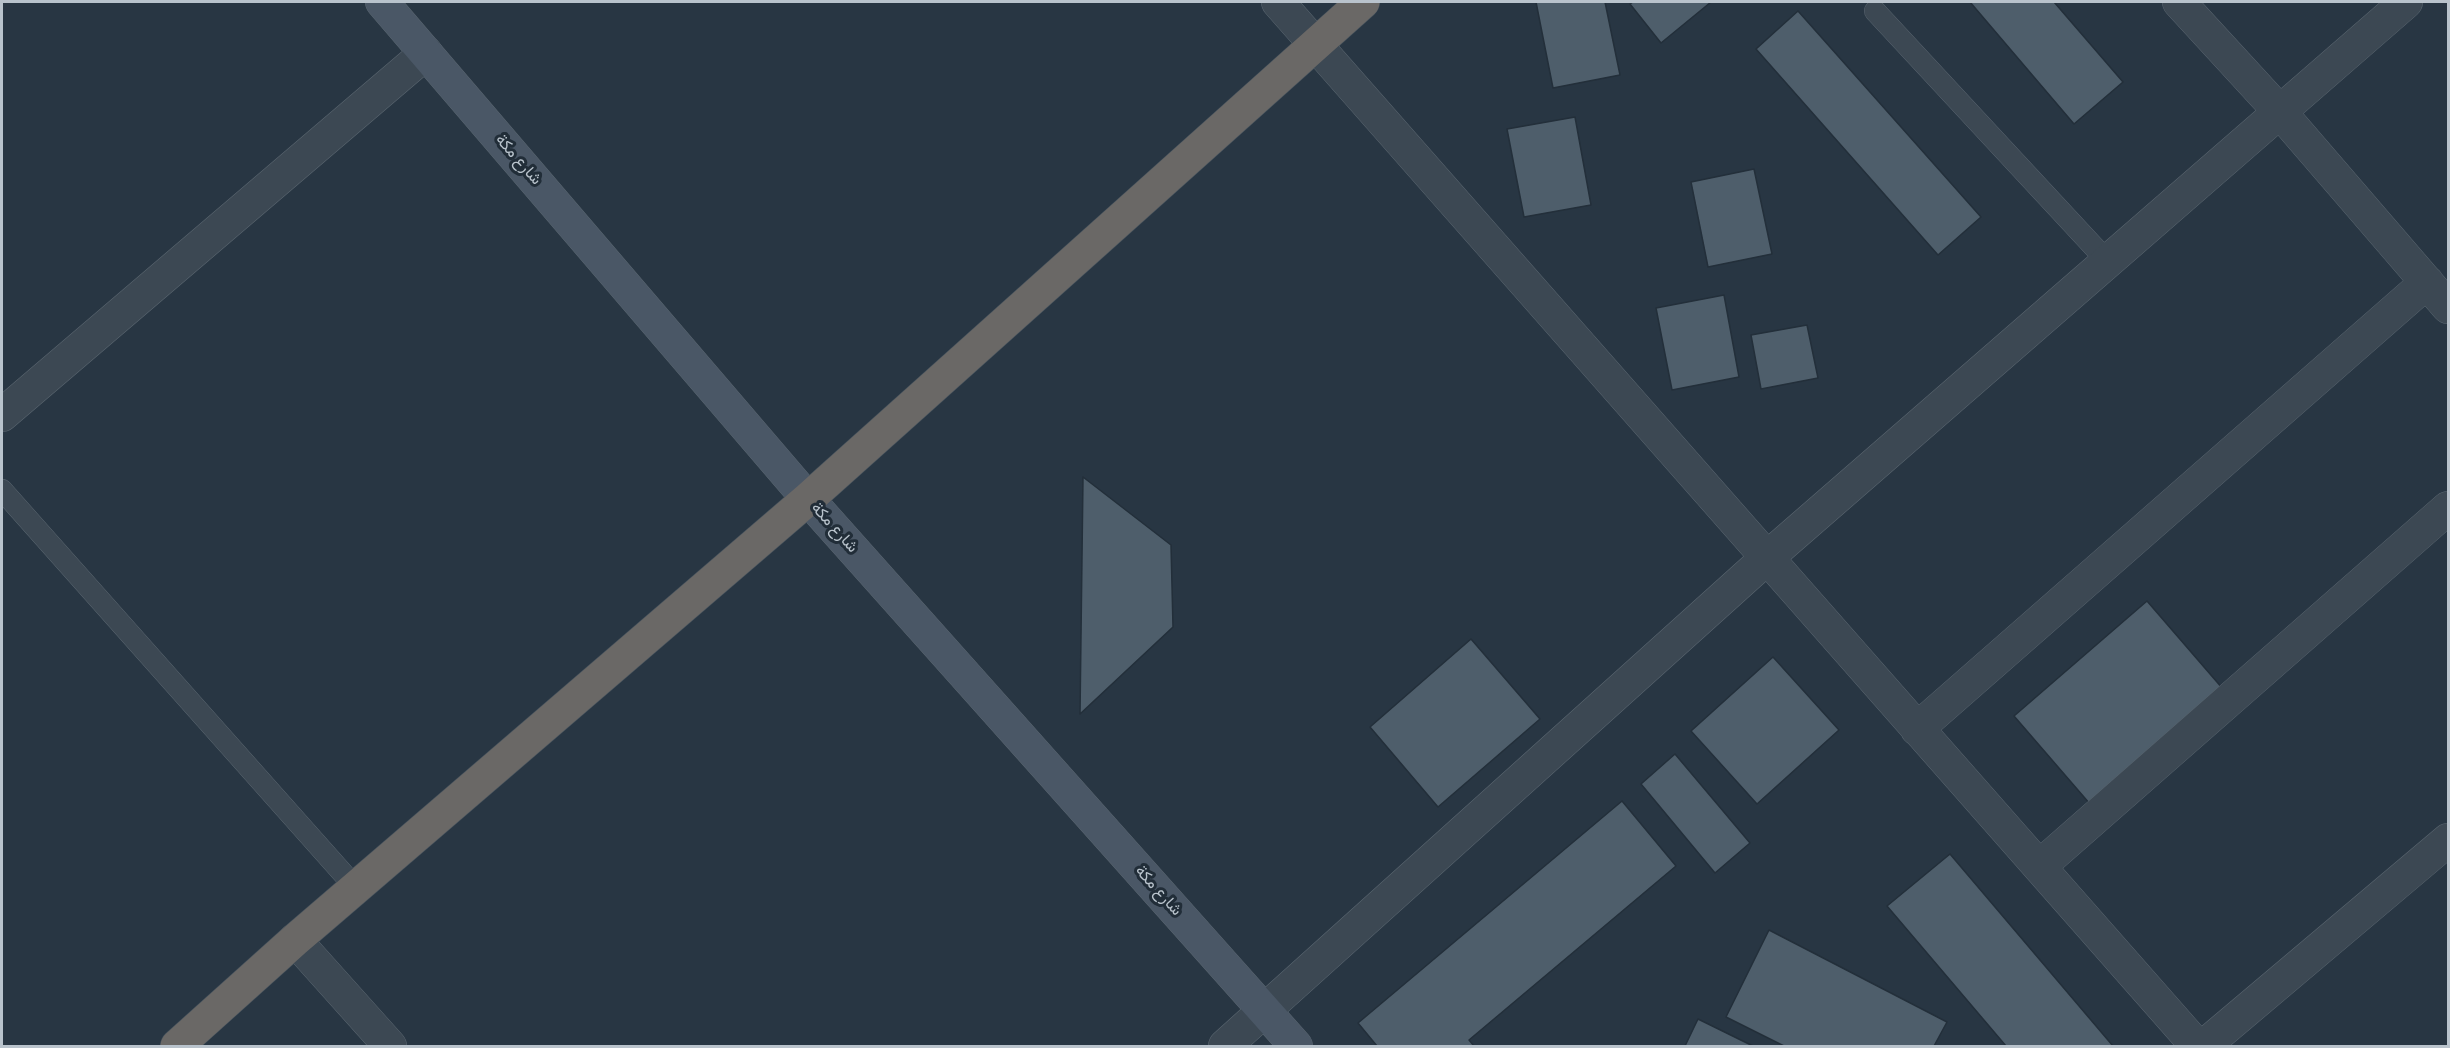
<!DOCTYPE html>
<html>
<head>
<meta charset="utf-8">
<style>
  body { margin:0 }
  #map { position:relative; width:2450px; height:1048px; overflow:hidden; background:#283643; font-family:"Roboto Condensed",sans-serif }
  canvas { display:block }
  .frame { position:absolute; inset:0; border:3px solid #b9c3cc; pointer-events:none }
</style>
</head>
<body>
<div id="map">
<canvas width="2450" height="1048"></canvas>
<div class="frame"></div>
</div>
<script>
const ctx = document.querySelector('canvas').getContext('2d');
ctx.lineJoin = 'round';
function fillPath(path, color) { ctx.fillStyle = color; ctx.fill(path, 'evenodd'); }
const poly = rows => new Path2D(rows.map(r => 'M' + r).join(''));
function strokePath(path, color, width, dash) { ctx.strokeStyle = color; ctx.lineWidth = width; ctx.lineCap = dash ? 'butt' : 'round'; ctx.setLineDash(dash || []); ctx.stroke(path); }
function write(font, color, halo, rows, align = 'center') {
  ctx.font = font + ' "Roboto Condensed",Vazirmatn,sans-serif'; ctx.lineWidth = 6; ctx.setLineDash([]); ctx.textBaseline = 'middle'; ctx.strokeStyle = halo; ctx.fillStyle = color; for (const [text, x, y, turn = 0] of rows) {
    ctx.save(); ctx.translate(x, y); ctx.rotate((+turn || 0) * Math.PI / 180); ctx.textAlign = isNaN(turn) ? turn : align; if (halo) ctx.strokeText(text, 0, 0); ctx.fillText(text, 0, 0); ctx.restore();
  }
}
const building = poly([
  [1536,2,1605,2,1620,75,1553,88,1536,2],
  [1633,2,1711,2,1661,43,1630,4,1633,2],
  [1970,2,2054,2,2123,82,2074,124,1970,2],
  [1798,11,1981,217,1938,255,1756,49,1798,11],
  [1575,117,1591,205,1524,217,1507,129,1575,117],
  [1754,169,1772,254,1708,267,1691,182,1754,169],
  [1724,295,1739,377,1672,390,1656,308,1724,295],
  [1807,325,1818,378,1761,389,1751,335,1807,325],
  [1083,477,1171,545,1173,627,1080,714,1083,477],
  [2147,601,2223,689,2090,804,2014,716,2147,601],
  [1471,639,1540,719,1438,807,1370,727,1471,639],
  [1773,657,1839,730,1757,804,1691,731,1773,657],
  [1675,754,1750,843,1715,873,1641,784,1675,754],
  [1622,801,1676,866,1469,1040,1474,1046,1377,1046,1358,1023,1622,801],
  [1950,854,2113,1046,2006,1046,1887,906,1950,854],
  [1769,930,1947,1022,1934,1046,1784,1046,1726,1017,1769,930],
  [1698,1019,1753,1046,1685,1046,1698,1019]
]);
fillPath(building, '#4e5e6b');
strokePath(building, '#232f3a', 1.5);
const service = poly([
  [1875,11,2108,262],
  [2,490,356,888]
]);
const minor = poly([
  [1278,2,2197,1046],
  [2179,2,2280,112,2448,307],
  [2,415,426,53],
  [1917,729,2427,282],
  [2040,866,2448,508],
  [295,940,390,1046],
  [1225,1046,1768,557,2406,2],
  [2204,1046,2448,840]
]);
const secondary = poly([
  [382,2,808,499,1296,1046]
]);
const trunk = poly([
  [177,1046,295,940,808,499,1363,2]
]);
strokePath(service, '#5a6670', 22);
strokePath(minor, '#5a6670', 34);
strokePath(secondary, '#5a6670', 34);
strokePath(trunk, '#47535d', 34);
strokePath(service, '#3c4853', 21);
strokePath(minor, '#3c4853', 33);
strokePath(secondary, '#4a5766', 33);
strokePath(trunk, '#6a6866', 33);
write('16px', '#b9c3cc', '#212d38', [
  ["شارع مكة",518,160,49],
  ["شارع مكة",834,528,48],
  ["شارع مكة",1158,891,48]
]);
</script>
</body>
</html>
